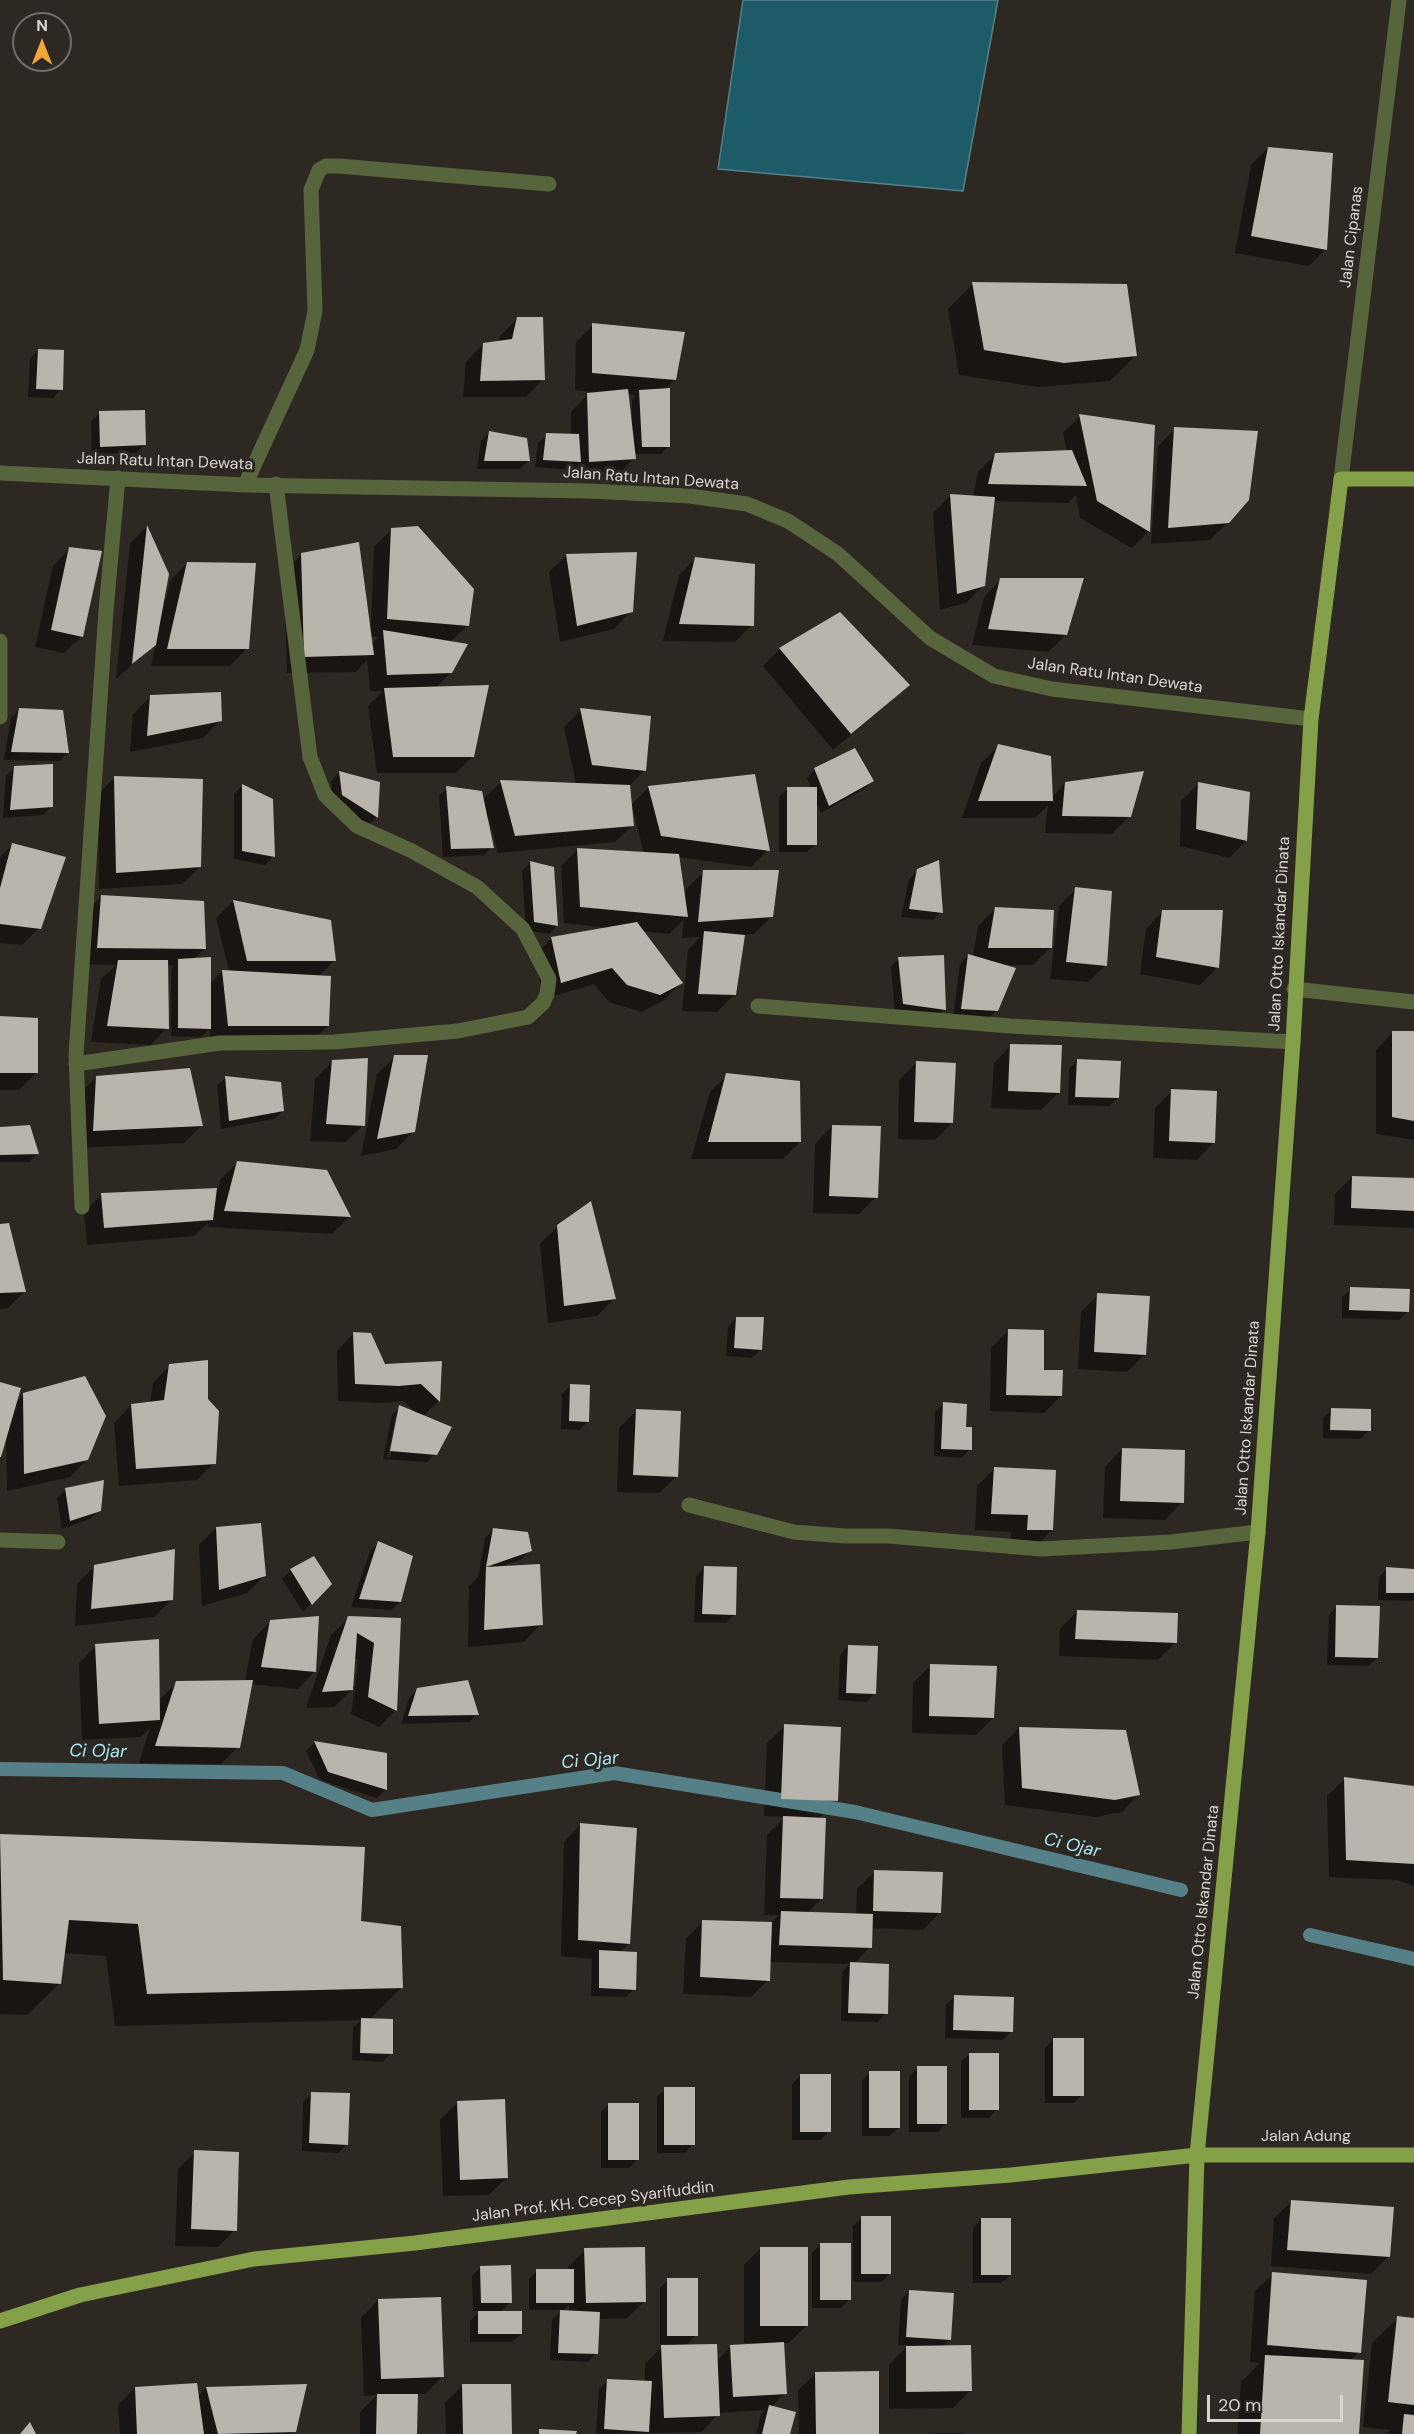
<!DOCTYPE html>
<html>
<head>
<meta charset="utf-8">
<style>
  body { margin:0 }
  #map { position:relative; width:1414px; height:2434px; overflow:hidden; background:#2e2823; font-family:"DM Sans",sans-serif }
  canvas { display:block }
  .north { position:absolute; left:12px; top:12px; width:60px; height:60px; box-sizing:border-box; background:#2e2823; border:2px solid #726d69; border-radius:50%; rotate:0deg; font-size:16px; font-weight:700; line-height:24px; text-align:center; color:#d8d5d1 }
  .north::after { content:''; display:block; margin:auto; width:21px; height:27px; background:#eea83c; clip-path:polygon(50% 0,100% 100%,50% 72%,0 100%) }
  .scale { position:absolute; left:1207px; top:2395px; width:136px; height:27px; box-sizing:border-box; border:3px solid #d8d5d1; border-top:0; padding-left:8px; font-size:18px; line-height:21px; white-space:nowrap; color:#d8d5d1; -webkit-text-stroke:4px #2e2823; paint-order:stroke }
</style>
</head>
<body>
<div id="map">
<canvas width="1414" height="2434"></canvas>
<div class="north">N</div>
<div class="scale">20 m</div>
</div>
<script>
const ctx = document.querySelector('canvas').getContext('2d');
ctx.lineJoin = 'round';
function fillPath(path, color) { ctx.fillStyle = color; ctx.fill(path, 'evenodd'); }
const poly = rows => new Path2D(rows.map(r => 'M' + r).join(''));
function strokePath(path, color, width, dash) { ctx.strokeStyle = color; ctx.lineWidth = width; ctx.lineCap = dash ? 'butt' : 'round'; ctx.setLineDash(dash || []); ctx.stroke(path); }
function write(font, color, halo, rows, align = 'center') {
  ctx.font = font + ' "DM Sans",sans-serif'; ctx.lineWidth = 6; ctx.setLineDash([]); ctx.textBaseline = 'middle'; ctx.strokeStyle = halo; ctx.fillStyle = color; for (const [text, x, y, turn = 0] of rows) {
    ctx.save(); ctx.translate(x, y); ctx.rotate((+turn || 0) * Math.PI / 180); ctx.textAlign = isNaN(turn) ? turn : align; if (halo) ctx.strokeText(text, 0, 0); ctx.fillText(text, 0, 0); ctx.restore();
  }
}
const water = poly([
  [743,0,998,0,963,191,718,169,743,0]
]);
fillPath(water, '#1e5b69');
strokePath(water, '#568088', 1.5);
fillPath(poly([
  [1268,148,1326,249,1309,266,1235,253,1251,165],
  [973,284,1136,355,1110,381,1038,387,959,375,948,309],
  [517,319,543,379,526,397,463,397,466,362,483,344,499,342,500,336],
  [593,325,675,379,665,389,669,446,661,454,634,454,634,458,617,476,573,478,572,470,535,467,538,443,547,435,571,435,571,412,588,394,597,393,575,390,576,342],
  [627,394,636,395,632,400,632,421,630,421],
  [38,350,61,389,53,398,28,397,30,359],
  [100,413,144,445,136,453,92,454,91,421],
  [1080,416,1149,531,1132,548,1080,518,1076,495,1068,503,993,501,984,585,966,603,940,610,933,513,950,496,973,497,978,472,996,454,1067,452,1063,433],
  [1175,429,1228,522,1210,540,1151,544,1158,446],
  [489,432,528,461,520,469,477,469,481,441],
  [146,527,168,574,163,599,166,600,170,581,187,563,247,648,230,666,151,666,156,643,116,679,130,544],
  [392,529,468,625,450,642,451,672,436,688,473,756,456,773,377,773,368,706,383,691,370,691,367,660,356,672,287,673,284,572,302,554,371,625,374,547],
  [370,636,378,637,371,644],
  [70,548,82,636,64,653,35,647,53,566],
  [567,555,631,611,614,629,560,642,549,572],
  [696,558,752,625,735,642,663,641,679,575],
  [1001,579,1066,635,1048,652,972,645,984,597],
  [840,614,907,685,890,702,833,750,763,666,780,649],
  [150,697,221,720,203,738,130,752,133,714],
  [19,710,68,752,60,761,4,760,11,718],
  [581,710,645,770,628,787,630,806,648,788,754,776,768,850,751,867,678,857,685,901,686,889,704,872,771,917,754,934,743,935,734,995,717,1012,682,1011,688,950,700,937,682,938,684,919,669,934,642,931,681,983,664,1000,642,1012,609,1002,594,984,544,999,534,956,552,938,607,928,564,923,561,866,578,849,644,853,633,810,631,811,633,825,615,842,498,853,489,819,487,819,492,847,484,855,443,857,439,796,447,788,482,800,501,782,576,784,564,727],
  [999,746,1052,797,1065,783,1129,816,1112,834,1045,833,1048,805,1035,818,962,818,981,763],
  [15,768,51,807,43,815,3,818,6,776],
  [815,769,872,781,864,789,821,813,816,801,816,844,807,852,779,852,779,797,788,788,811,788,807,778],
  [339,773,378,783,377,817,369,825,334,804,331,781],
  [115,777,200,867,182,884,99,889,98,794],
  [1198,784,1249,793,1246,841,1229,858,1180,846,1181,801],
  [242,786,272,800,273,857,265,865,234,859,234,794],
  [12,845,39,928,22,945,0,943,0,857],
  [530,863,552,868,557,926,549,934,526,930,522,871],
  [918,870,941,912,933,920,901,917,909,879],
  [1076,889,1106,965,1088,982,1050,979,1059,906],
  [101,897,204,949,193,960,210,984,222,971,229,971,216,918,233,901,334,961,319,976,328,1026,310,1043,211,1043,209,1029,201,1037,171,1036,171,969,174,966,166,965,167,1028,150,1045,91,1042,101,979,116,965,81,964,84,914],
  [996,908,1050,948,1033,965,1003,965,997,1010,988,1019,953,1017,960,964,968,956,973,957,978,926],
  [1163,911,1218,967,1200,985,1140,974,1146,929],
  [899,958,944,1009,936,1017,895,1012,891,967],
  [0,1018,36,1073,19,1090,0,1090],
  [1393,1032,1414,1033,1414,1140,1376,1134,1376,1050],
  [1011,1045,1059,1092,1041,1110,991,1108,994,1063],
  [395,1057,414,1131,396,1149,361,1156,377,1074],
  [1077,1060,1118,1098,1109,1106,1068,1105,1069,1069],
  [333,1061,363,1125,346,1142,310,1141,315,1079],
  [916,1063,952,1123,935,1140,898,1139,899,1080],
  [727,1075,800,1142,783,1159,691,1159,710,1092],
  [97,1077,201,1126,184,1143,76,1148,79,1094],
  [225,1078,283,1111,274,1119,221,1129,217,1086],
  [1172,1091,1214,1142,1197,1160,1153,1158,1155,1108],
  [832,1126,876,1197,859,1214,813,1213,815,1144],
  [0,1129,38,1153,29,1162,0,1162],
  [237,1163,326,1172,349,1217,332,1234,208,1227,209,1222,194,1236,87,1245,84,1212,101,1195,218,1189,220,1180],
  [1352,1177,1414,1179,1414,1228,1334,1225,1335,1194],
  [0,1225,25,1291,8,1308,0,1309],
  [558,1226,614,1299,597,1316,548,1323,540,1244],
  [1351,1289,1408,1311,1399,1320,1342,1318,1342,1297],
  [1098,1295,1144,1355,1127,1372,1078,1369,1081,1312],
  [736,1318,761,1349,752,1358,726,1356,728,1327],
  [1009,1330,1061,1396,1044,1413,990,1411,991,1348],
  [354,1333,384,1365,440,1363,438,1402,423,1416,435,1454,427,1462,383,1459,392,1415,400,1407,417,1414,403,1401,381,1403,338,1401,337,1351],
  [396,1416,399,1416,390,1458,387,1458],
  [170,1365,206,1399,214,1463,197,1480,119,1486,114,1423,131,1405,150,1403,153,1383],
  [0,1383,15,1403,23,1395,87,1459,70,1477,7,1491,6,1435,0,1454],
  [570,1386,588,1421,580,1430,561,1429,562,1394],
  [943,1404,965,1428,970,1449,962,1458,934,1456,935,1412],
  [1332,1409,1369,1430,1361,1439,1323,1438,1323,1418],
  [636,1411,677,1476,659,1493,617,1492,619,1428],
  [1122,1449,1182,1502,1165,1520,1103,1518,1105,1467],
  [994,1469,1052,1530,1035,1547,1010,1546,1011,1532,975,1530,977,1486],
  [66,1489,99,1510,90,1519,62,1529,57,1498],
  [216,1528,265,1575,247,1593,202,1606,199,1545],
  [493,1530,530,1550,522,1559,499,1567,541,1624,524,1642,468,1647,469,1586,478,1577,485,1538],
  [379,1543,400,1602,391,1610,351,1607,370,1551],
  [313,1558,330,1584,303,1612,282,1579,291,1570],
  [94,1567,172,1599,154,1617,75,1626,77,1584],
  [704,1568,734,1615,726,1623,694,1622,696,1576],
  [1387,1569,1414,1570,1414,1601,1378,1600,1379,1577],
  [1337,1606,1377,1658,1368,1666,1327,1665,1329,1615],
  [1077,1611,1175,1643,1158,1660,1059,1656,1060,1629],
  [349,1618,399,1619,396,1710,379,1727,351,1714,355,1687,334,1707,306,1708,331,1635],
  [354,1658,358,1660,355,1687,352,1686],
  [271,1621,315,1671,298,1689,250,1684,238,1747,221,1764,139,1763,150,1728,141,1737,82,1740,79,1663,96,1646,158,1701,177,1683,245,1681,253,1639],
  [848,1646,875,1693,866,1702,838,1700,840,1655],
  [931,1665,993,1718,976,1735,912,1733,913,1683],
  [418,1689,477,1714,469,1722,401,1724,409,1698],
  [785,1726,837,1800,818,1819,821,1899,807,1913,856,1915,857,1889,875,1871,940,1912,923,1930,871,1928,870,1947,854,1964,886,2013,878,2022,841,2021,842,1972,850,1964,769,1962,768,1980,751,1997,683,1994,686,1939,703,1921,770,1924,779,1915,764,1915,767,1835,785,1817,764,1816,767,1743],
  [1019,1728,1139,1794,1122,1812,1096,1817,1005,1805,1002,1745],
  [314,1743,385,1754,385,1790,377,1798,320,1780,306,1751],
  [1345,1779,1414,1788,1414,1886,1397,1880,1329,1877,1327,1796],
  [581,1824,629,1943,620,1953,634,1989,626,1997,591,1996,592,1959,561,1956,564,1842],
  [0,1835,363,1849,359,1923,402,1987,369,2020,391,2053,383,2062,352,2060,353,2028,361,2020,115,2026,106,1956,64,1953,60,1983,27,2015,0,2014],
  [955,1996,1011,2031,1003,2040,945,2038,946,2005],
  [1053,2040,1082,2095,1074,2103,1045,2103,1045,2048],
  [969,2054,997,2109,989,2118,961,2118,961,2062],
  [918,2068,946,2123,938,2132,909,2132,909,2076],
  [870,2072,898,2128,890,2136,862,2136,862,2081],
  [800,2076,829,2131,821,2140,792,2140,792,2084],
  [665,2089,693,2144,685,2153,657,2153,657,2097],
  [312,2093,347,2144,338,2153,302,2151,303,2102],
  [458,2102,506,2178,489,2195,443,2196,440,2120],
  [609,2104,637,2160,629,2168,601,2168,601,2112],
  [195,2152,235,2230,218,2247,175,2246,178,2169],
  [1292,2201,1389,2256,1371,2274,1271,2266,1274,2218],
  [862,2218,890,2273,882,2282,853,2282,853,2226],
  [981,2219,1010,2275,1001,2283,973,2283,973,2228],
  [821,2244,849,2300,841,2308,812,2308,812,2253],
  [761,2248,807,2325,789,2343,782,2343,785,2393,771,2407,789,2434,756,2434,761,2415,765,2410,719,2413,702,2432,596,2434,599,2389,607,2381,645,2383,645,2364,665,2344,660,2344,660,2288,668,2280,696,2335,686,2346,717,2361,731,2346,752,2345,752,2343,744,2343,744,2265],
  [585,2250,645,2301,627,2318,598,2319,596,2353,588,2362,550,2360,552,2320,562,2310,529,2310,529,2279,537,2271,568,2271,568,2267],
  [569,2305,569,2312,562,2312],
  [480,2268,511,2302,500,2312,521,2334,512,2342,470,2342,470,2321,480,2311,473,2311,472,2276],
  [1273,2274,1359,2352,1350,2361,1358,2434,1237,2434,1241,2382,1260,2363,1250,2362,1255,2291],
  [909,2291,950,2339,942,2347,970,2391,953,2408,889,2409,889,2365,908,2345,898,2345,901,2300],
  [378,2300,443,2376,425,2394,416,2394,416,2434,360,2434,360,2412,377,2395,364,2396,361,2318],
  [1398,2318,1414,2320,1414,2434,1386,2434,1390,2430,1363,2427,1372,2343],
  [816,2373,877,2434,799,2434,798,2390],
  [462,2386,510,2434,446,2434,445,2403],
  [135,2388,197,2397,206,2388,294,2431,292,2434,120,2434,118,2405],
  [934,2433,963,2433,963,2434,933,2434]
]), '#0007');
strokePath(poly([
  [0,1769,283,1773,372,1810,614,1773,855,1812,1181,1890],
  [1310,1935,1414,1959]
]), '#568088', 14);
fillPath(poly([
  [1268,147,1333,153,1327,250,1251,236],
  [972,282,1127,284,1137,356,1064,363,984,350],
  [517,317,543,317,545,380,480,381,483,343,512,339],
  [592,323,685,332,676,380,592,373],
  [38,349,64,350,63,390,36,389],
  [670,388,670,447,642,447,639,390],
  [628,389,636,459,589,462,587,393],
  [145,410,146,445,100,447,99,411],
  [1079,414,1155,425,1150,532,1097,501],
  [1174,427,1258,431,1249,500,1229,523,1168,528],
  [489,431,527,438,530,461,484,461],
  [546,433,579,434,581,462,543,460],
  [1072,450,1087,486,988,484,995,453],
  [950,494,995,497,985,586,957,594],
  [147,525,169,574,156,645,132,664],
  [418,526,474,589,469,626,387,619,391,528],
  [359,542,374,655,304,657,301,553],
  [69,547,102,551,83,637,51,630],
  [637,552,633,612,577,626,566,554],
  [695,557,755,564,754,626,679,624],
  [187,562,256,563,249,649,167,649],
  [1000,578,1084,578,1067,635,988,629],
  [840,612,910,685,851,734,779,648],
  [383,630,468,644,452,673,387,675],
  [489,685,474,757,393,757,384,688],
  [221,692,222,721,147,736,150,695],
  [19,708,63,710,69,753,11,752],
  [580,708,651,716,646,771,592,765],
  [998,744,1051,756,1053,801,978,801],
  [855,748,874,781,829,806,814,768],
  [53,764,53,807,10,810,14,766],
  [339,771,380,782,378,818,342,795],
  [1144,771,1131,817,1062,816,1065,782],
  [755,774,770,851,661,836,648,786],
  [114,776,203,779,201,867,116,873],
  [500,780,630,785,634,826,515,836],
  [1198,782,1250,792,1247,841,1196,829],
  [242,784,273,799,275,857,242,851],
  [446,786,482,791,494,848,451,849],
  [787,787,817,787,817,845,787,845],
  [12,843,66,857,41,929,0,924,0,888],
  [577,848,679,854,688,917,580,907],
  [939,860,943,913,909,909,917,869],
  [530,861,554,867,558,926,534,922],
  [703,870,779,870,773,917,698,922],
  [1075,887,1112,891,1107,966,1066,962],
  [101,895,204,901,206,949,97,948],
  [233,900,331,920,336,961,247,961],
  [995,907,1054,910,1052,948,988,948],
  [1162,910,1223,910,1219,968,1156,957],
  [637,922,683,983,660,995,627,985,612,968,561,983,551,937],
  [704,931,745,935,736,995,698,994],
  [968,954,1016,968,998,1011,961,1009],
  [944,955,946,1010,903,1004,898,957],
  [211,957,211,1029,178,1028,178,959],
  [118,960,168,960,169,1029,107,1026],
  [222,970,331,976,329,1026,228,1026],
  [0,1016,38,1018,38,1073,0,1073],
  [1392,1031,1414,1031,1414,1121,1392,1117],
  [1010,1044,1062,1045,1060,1093,1008,1091],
  [394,1055,428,1055,415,1132,377,1139],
  [368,1058,365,1126,326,1124,332,1060],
  [1077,1059,1121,1061,1119,1098,1075,1097],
  [916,1061,956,1063,953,1123,914,1122],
  [190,1068,203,1126,93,1131,96,1076],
  [726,1073,800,1081,801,1142,708,1142],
  [225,1076,281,1082,284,1111,229,1121],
  [1171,1089,1217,1091,1215,1143,1169,1141],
  [30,1125,39,1154,0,1155,0,1127],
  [832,1125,881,1126,878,1198,829,1196],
  [237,1161,327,1170,351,1217,224,1211],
  [1352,1176,1414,1178,1414,1211,1351,1208],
  [217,1188,213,1220,104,1228,101,1193],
  [591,1201,616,1299,564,1306,557,1225],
  [9,1223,26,1292,0,1293,0,1224],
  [1350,1287,1410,1289,1409,1312,1349,1310],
  [1097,1293,1150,1296,1146,1355,1094,1352],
  [736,1317,764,1317,762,1350,734,1348],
  [1008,1329,1044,1330,1044,1370,1063,1370,1062,1396,1006,1395],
  [353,1332,371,1333,385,1364,442,1361,440,1402,421,1384,399,1386,355,1384],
  [208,1360,208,1399,219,1411,216,1464,136,1469,131,1404,164,1400,169,1364],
  [85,1376,106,1416,88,1460,24,1474,23,1393],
  [0,1382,21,1388,1,1457,0,1457],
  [570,1384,590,1385,589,1422,569,1421],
  [943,1402,967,1404,966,1427,972,1427,972,1450,941,1449],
  [399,1405,452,1427,437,1455,390,1451],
  [1331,1408,1371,1409,1371,1431,1330,1430],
  [636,1409,681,1411,678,1477,633,1475],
  [1122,1448,1185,1450,1184,1503,1120,1501],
  [994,1467,1056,1470,1053,1530,1027,1530,1028,1515,991,1514],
  [104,1480,101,1511,70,1521,65,1488],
  [261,1523,266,1576,219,1590,216,1527],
  [493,1528,528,1532,532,1551,486,1567,540,1564,543,1625,484,1630,486,1567],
  [378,1541,413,1556,401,1602,359,1599],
  [175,1549,173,1600,91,1609,94,1565],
  [314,1556,332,1584,312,1605,290,1569],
  [704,1566,737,1567,736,1615,702,1614],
  [1386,1567,1414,1569,1414,1593,1386,1593],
  [1336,1605,1380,1606,1378,1658,1335,1657],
  [1077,1610,1178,1613,1177,1643,1075,1639],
  [319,1616,316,1672,261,1667,270,1620],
  [348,1616,401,1618,397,1711,368,1697,374,1643,357,1633,353,1690,322,1692],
  [159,1639,160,1720,99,1724,95,1644],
  [848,1645,878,1646,876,1694,846,1693],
  [930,1664,997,1666,994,1718,929,1716],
  [253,1680,240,1748,155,1746,176,1681],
  [468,1680,479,1715,408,1716,417,1688],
  [784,1724,841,1727,838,1801,781,1799],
  [1019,1727,1126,1730,1140,1795,1115,1800,1022,1788],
  [314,1741,387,1753,387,1790,328,1772],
  [1344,1777,1414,1786,1414,1864,1346,1860],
  [783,1816,826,1818,823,1899,780,1898],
  [580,1823,637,1828,630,1944,578,1940],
  [0,1834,365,1847,361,1921,401,1926,403,1988,147,1994,138,1924,69,1920,61,1984,3,1980],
  [874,1870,943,1872,941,1913,873,1911],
  [781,1911,873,1914,872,1948,779,1945],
  [702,1920,772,1922,770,1981,700,1977],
  [599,1950,637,1952,636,1990,599,1988],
  [850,1962,889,1964,888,2014,848,2013],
  [954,1995,1014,1997,1013,2032,953,2030],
  [361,2018,393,2019,393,2054,360,2053],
  [1053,2038,1084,2038,1084,2096,1053,2096],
  [969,2053,999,2053,999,2110,969,2110],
  [917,2066,947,2066,947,2124,917,2124],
  [869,2071,900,2071,900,2128,869,2128],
  [800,2074,831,2074,831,2132,800,2132],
  [664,2087,695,2087,695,2145,664,2145],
  [311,2092,350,2093,348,2145,309,2143],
  [505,2099,508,2178,460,2180,457,2101],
  [608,2103,639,2103,639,2160,608,2160],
  [194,2150,239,2152,237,2231,191,2229],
  [1291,2200,1394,2207,1390,2257,1287,2250],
  [861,2216,891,2216,891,2274,861,2274],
  [981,2218,1011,2218,1011,2275,981,2275],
  [820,2243,851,2243,851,2300,820,2300],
  [645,2247,646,2302,586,2303,584,2248],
  [760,2247,808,2247,808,2326,760,2326],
  [511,2265,512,2303,481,2303,480,2266],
  [536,2269,574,2269,574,2303,536,2303],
  [1272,2272,1367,2280,1361,2353,1267,2345],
  [667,2278,698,2278,698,2336,667,2336],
  [909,2290,954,2293,951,2340,906,2337],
  [441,2297,444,2377,381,2379,378,2299],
  [560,2310,600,2312,598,2354,558,2353],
  [478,2311,522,2311,522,2334,478,2334],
  [1397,2316,1414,2318,1414,2405,1388,2402],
  [784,2342,787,2394,733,2397,730,2345],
  [717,2344,720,2416,664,2418,661,2345],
  [971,2345,972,2391,906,2392,906,2346],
  [1265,2355,1364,2360,1359,2434,1260,2434],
  [879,2371,879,2434,816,2434,815,2372],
  [607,2379,652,2381,649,2432,604,2429],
  [197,2383,204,2434,137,2434,135,2387],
  [307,2384,296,2432,218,2434,206,2387],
  [462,2384,511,2384,512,2434,463,2434],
  [377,2394,418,2394,417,2434,376,2434],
  [769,2405,796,2412,790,2434,762,2434],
  [1404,2414,1414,2415,1414,2434,1402,2434],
  [30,2422,36,2434,20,2434],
  [539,2429,577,2431,576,2434,539,2434]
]), '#b9b4ac');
strokePath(poly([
  [0,473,245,485,589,491,690,496,747,504,788,521,838,554,930,638,994,676,1052,689,1311,719],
  [1341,479,1399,0],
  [245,485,307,350,315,311,311,190,319,170,326,166,339,166,549,184],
  [0,641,0,717],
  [1294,989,1414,1002],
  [758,1006,1011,1026,1293,1042],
  [76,1064,220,1043,334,1042,458,1031,528,1017,543,1003,547,994,549,979,523,929,477,887,412,851,357,826,325,795,310,757,276,484],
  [82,1207,76,1055,106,610,118,478],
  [689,1505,794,1532,845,1536,888,1536,1041,1549,1171,1542,1258,1532],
  [0,1540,58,1542]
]), '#57653d', 15);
strokePath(poly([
  [0,2321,80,2295,254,2259,415,2243,849,2187,1011,2175,1197,2155,1414,2155],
  [1189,2434,1197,2155,1258,1532,1293,1042,1311,719,1341,479,1414,479]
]), '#84a048', 15);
write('16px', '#d8d5d1', '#2e2823', [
  ["Jalan Cipanas",1352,237,-83],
  ["Jalan Ratu Intan Dewata",165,462,2],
  ["Jalan Ratu Intan Dewata",651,479,4],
  ["Jalan Ratu Intan Dewata",1115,676,8],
  ["Jalan Otto Iskandar Dinata",1280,934,-87],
  ["Jalan Otto Iskandar Dinata",1248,1418,-86],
  ["Jalan Otto Iskandar Dinata",1204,1902,-84],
  ["Jalan Adung",1306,2137],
  ["Jalan Prof. KH. Cecep Syarifuddin",593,2202,-7]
]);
write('italic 18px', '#a9e7f8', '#2e2823', [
  ["Ci Ojar",98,1752,1],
  ["Ci Ojar",590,1761,-5],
  ["Ci Ojar",1072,1846,13]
]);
</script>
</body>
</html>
